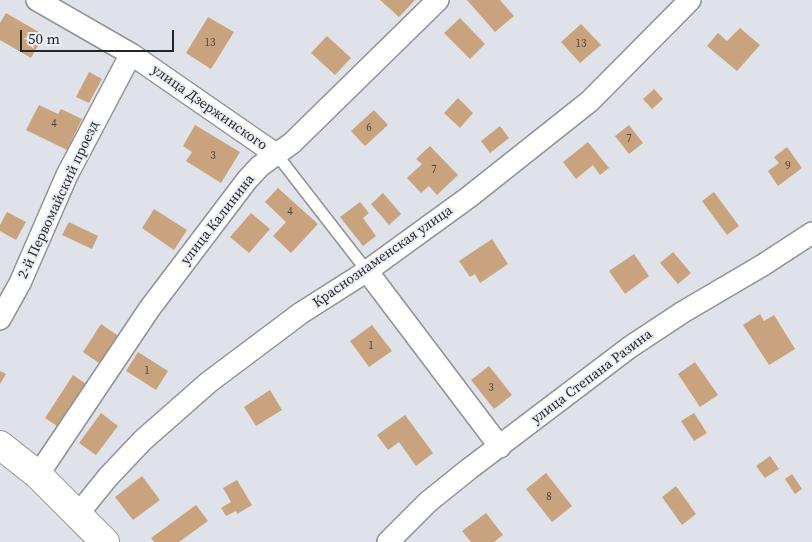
<!DOCTYPE html>
<html>
<head>
<meta charset="utf-8">
<style>
  body { margin:0 }
  #map { position:relative; width:812px; height:542px; overflow:hidden; background:#dfe2e8; font-family:"Source Serif 4",serif }
  canvas { display:block }
  .scale { position:absolute; left:20px; top:30px; width:154px; height:22px; box-sizing:border-box; border:2px solid #242527; border-top:0; padding-left:6px; font-size:15px; line-height:18px; white-space:nowrap; color:#242527; -webkit-text-stroke:4px #eceff5; paint-order:stroke }
</style>
</head>
<body>
<div id="map">
<canvas width="812" height="542"></canvas>
<div class="scale">50 m</div>
</div>
<script>
const ctx = document.querySelector('canvas').getContext('2d');
ctx.lineJoin = 'round';
function fillPath(path, color) { ctx.fillStyle = color; ctx.fill(path, 'evenodd'); }
const poly = rows => new Path2D(rows.map(r => 'M' + r).join(''));
function strokePath(path, color, width, dash) { ctx.strokeStyle = color; ctx.lineWidth = width; ctx.lineCap = dash ? 'butt' : 'round'; ctx.setLineDash(dash || []); ctx.stroke(path); }
function write(font, color, halo, rows, align = 'center') {
  ctx.font = font + ' "Source Serif 4",serif'; ctx.lineWidth = 4; ctx.setLineDash([]); ctx.textBaseline = 'middle'; ctx.strokeStyle = halo; ctx.fillStyle = color; for (const [text, x, y, turn = 0] of rows) {
    ctx.save(); ctx.translate(x, y); ctx.rotate((+turn || 0) * Math.PI / 180); ctx.textAlign = isNaN(turn) ? turn : align; if (halo) ctx.strokeText(text, 0, 0); ctx.fillText(text, 0, 0); ctx.restore();
  }
}
fillPath(poly([
  [380,0,415,0,399,17],
  [467,0,500,0,514,16,495,32],
  [6,13,44,35,31,58,0,40,0,23],
  [208,17,234,32,211,69,186,53],
  [460,18,485,44,470,59,444,33],
  [581,24,601,45,580,63,561,42],
  [740,28,760,45,737,71,707,46,718,33,727,41],
  [327,36,351,58,335,75,311,53],
  [89,72,102,79,89,103,76,97],
  [654,89,663,99,652,109,643,99],
  [458,98,473,113,460,128,444,113],
  [39,105,58,114,61,109,82,119,67,150,26,130],
  [374,110,388,125,365,146,351,131],
  [195,125,240,152,221,183,186,161,192,152,183,146],
  [629,125,643,143,629,154,615,136],
  [500,126,509,138,490,153,481,141],
  [588,142,609,168,600,175,593,165,576,179,563,162],
  [430,146,458,175,437,195,429,186,421,193,407,178,422,164,416,159],
  [787,147,802,168,778,186,768,171,779,163,774,157],
  [278,188,318,224,291,253,273,236,286,222,265,202],
  [714,192,739,226,727,235,702,201],
  [383,193,401,214,389,225,371,204],
  [360,202,369,213,363,218,376,236,363,246,340,217],
  [154,209,187,230,174,250,142,228],
  [7,212,26,222,16,240,0,231,0,225],
  [251,213,270,229,249,253,230,237],
  [69,222,98,236,92,249,62,235],
  [492,239,508,264,480,283,475,274,470,277,459,261],
  [673,252,691,273,678,284,660,263],
  [634,254,649,276,625,294,609,271],
  [760,314,764,321,774,315,795,349,769,365,743,325],
  [101,324,120,337,102,365,83,352],
  [372,325,392,351,369,367,350,341],
  [138,352,168,371,156,390,126,371],
  [695,362,718,395,700,407,678,374],
  [489,366,512,395,494,409,471,380],
  [0,371,6,374,0,384],
  [73,375,89,386,60,428,45,418],
  [270,390,282,410,256,426,244,407],
  [101,413,118,426,96,455,79,443],
  [694,413,707,433,694,441,681,421],
  [405,415,433,453,416,466,399,442,388,450,377,435],
  [770,456,779,469,765,478,756,466],
  [546,473,572,506,552,522,526,489],
  [792,474,802,489,795,494,785,479],
  [142,476,160,500,133,520,115,497],
  [237,480,252,505,237,514,236,511,226,516,221,508,231,502,223,488],
  [676,486,696,514,682,525,662,497],
  [196,505,208,521,179,542,154,542,151,538],
  [486,513,503,535,494,542,471,542,462,531]
]), '#c9a37e');
const lane = poly([
  [277,155,367,271]
]);
const street = poly([
  [37,0,131,54,277,155],
  [367,271,500,447],
  [0,319,20,283,67,175,131,54],
  [38,475,150,308,247,180,260,166,292,143,438,0],
  [78,514,108,477,143,440,209,382,301,313,367,271,469,197,590,101,690,0],
  [388,542,428,502,469,469,630,347,683,312,763,265,812,233]
]);
const secondary = poly([
  [0,445,38,475,105,542]
]);
strokePath(lane, '#8f9197', 14);
strokePath(street, '#8f9197', 24);
strokePath(secondary, '#8f9197', 30);
strokePath(lane, '#fff', 11);
strokePath(street, '#fff', 21);
strokePath(secondary, '#fff', 28);
write('11px', '#4d443d', null, [
  ["13",210,43],
  ["13",581,44],
  ["4",54,124],
  ["6",369,128],
  ["7",629,139],
  ["3",213,156],
  ["9",788,166],
  ["7",434,170],
  ["4",290,212],
  ["1",371,346],
  ["1",147,371],
  ["3",491,388],
  ["8",549,497]
]);
write('14px', '#242527', '#eceff5', [
  ["улица Дзержинского",209,108,35],
  ["2-й Первомайский проезд",59,200,-65],
  ["улица Калинина",218,220,-52],
  ["Краснознаменская улица",383,257,-35],
  ["улица Степана Разина",592,377,-37]
]);
</script>
</body>
</html>
